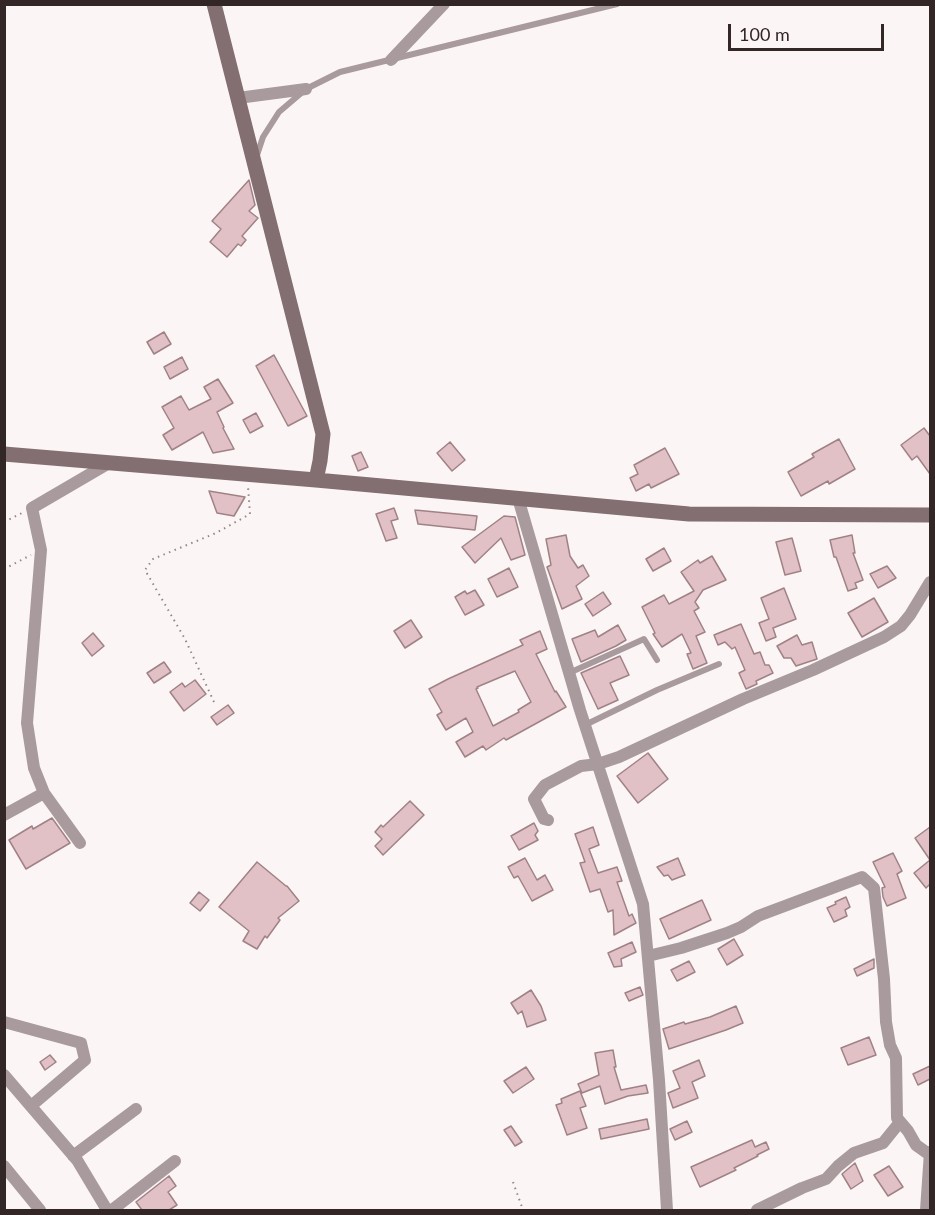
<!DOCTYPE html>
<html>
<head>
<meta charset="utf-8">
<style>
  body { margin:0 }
  #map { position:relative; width:935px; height:1215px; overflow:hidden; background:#fcf5f6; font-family:Lato,sans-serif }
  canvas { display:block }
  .frame { position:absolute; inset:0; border:6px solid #322627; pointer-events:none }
  .scale { position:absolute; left:728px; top:24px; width:156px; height:27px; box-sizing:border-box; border:3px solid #322627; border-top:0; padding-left:8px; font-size:18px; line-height:21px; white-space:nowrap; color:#322627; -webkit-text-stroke:4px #fcf5f6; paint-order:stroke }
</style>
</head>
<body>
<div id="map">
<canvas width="935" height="1215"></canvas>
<div class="frame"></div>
<div class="scale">100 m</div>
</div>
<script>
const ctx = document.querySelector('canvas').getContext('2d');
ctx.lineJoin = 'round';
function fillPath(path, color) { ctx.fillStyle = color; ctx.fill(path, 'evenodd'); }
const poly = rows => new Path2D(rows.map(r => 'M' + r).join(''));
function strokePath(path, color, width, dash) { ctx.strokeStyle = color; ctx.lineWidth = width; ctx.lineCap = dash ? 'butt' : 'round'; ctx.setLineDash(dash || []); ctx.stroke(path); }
const building = poly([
  [249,180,255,205,249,211,258,218,242,236,246,240,241,246,238,244,227,257,210,242,221,229,212,221,249,180],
  [164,332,171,344,154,354,147,342,164,332],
  [274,355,307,416,288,426,256,366,274,355],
  [182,357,188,369,170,379,164,367,182,357],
  [218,379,233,403,217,412,224,427,223,428,234,449,213,453,203,432,172,450,163,435,174,428,162,407,181,396,189,410,211,399,204,387,218,379],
  [256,413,263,426,250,433,243,420,256,413],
  [924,428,930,436,930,474,917,456,912,460,901,445,924,428],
  [839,439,855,469,829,484,828,481,801,496,788,472,814,457,812,454,839,439],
  [450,442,465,460,452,471,437,453,450,442],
  [665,448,679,474,651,488,649,484,636,491,630,478,638,474,634,465,665,448],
  [361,452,368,467,358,471,352,456,361,452],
  [209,491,245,497,234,516,217,513,209,491],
  [394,508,398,519,391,521,397,538,386,541,376,514,394,508],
  [415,510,477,516,475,530,418,524,415,510],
  [504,516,515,517,525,555,511,560,501,538,475,563,462,547,504,516],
  [566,535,570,556,578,568,583,565,589,576,576,586,582,599,562,609,547,567,551,565,546,539,566,535],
  [852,535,855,553,853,553,863,580,855,583,857,588,848,591,836,557,834,557,830,540,852,535],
  [792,538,801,571,785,575,776,542,792,538],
  [664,548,671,561,653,571,646,559,664,548],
  [712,556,726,580,703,590,695,602,699,608,694,611,705,632,696,636,707,663,693,669,687,654,691,653,682,634,662,647,653,634,655,633,642,607,664,595,669,604,694,591,681,572,698,560,700,563,712,556],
  [887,566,896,578,878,588,870,574,887,566],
  [509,568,518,587,497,597,488,579,509,568],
  [784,588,796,619,773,628,776,637,766,641,759,623,769,619,761,598,784,588],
  [475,590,484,605,465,615,455,597,465,591,467,594,475,590],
  [603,592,611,604,593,616,585,604,603,592],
  [874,598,888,622,862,637,848,613,874,598],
  [411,620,422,637,405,648,394,631,411,620],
  [741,624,754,654,760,652,765,665,769,665,773,673,756,681,757,684,746,689,739,673,745,670,735,647,732,649,725,642,718,645,714,635,741,624],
  [618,625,626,640,616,646,581,662,572,639,595,630,598,637,618,625],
  [540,631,547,649,536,654,555,692,556,691,566,707,506,740,504,738,486,750,483,746,465,757,456,742,473,732,466,718,446,730,437,715,442,712,429,689,448,679,523,645,520,640,540,631],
  [515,671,531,702,518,710,519,712,493,726,476,689,478,688,477,687,515,671],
  [93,633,104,646,92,656,82,643,93,633],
  [797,635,802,645,812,642,817,659,796,666,791,658,784,658,777,646,797,635],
  [620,656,629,675,610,683,618,700,598,709,581,673,620,656],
  [164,662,171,672,154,683,147,673,164,662],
  [195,680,206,694,184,711,170,692,182,683,185,687,195,680],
  [228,705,234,713,217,725,211,717,228,705],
  [648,753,668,779,638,803,617,776,648,753],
  [410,801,424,815,383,855,375,846,382,839,375,832,381,825,383,827,410,801],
  [52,818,70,843,26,869,9,840,32,826,33,829,52,818],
  [534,823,538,831,535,835,538,840,519,850,511,836,534,823],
  [593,827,599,845,589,849,598,873,617,867,622,881,617,882,629,916,632,914,636,923,614,935,613,910,608,912,600,889,590,892,580,863,585,862,575,834,593,827],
  [930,827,930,860,915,838,930,827],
  [893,853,902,871,897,874,906,898,887,906,883,897,882,888,885,887,873,862,893,853],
  [525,858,537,880,545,875,553,890,532,901,518,876,514,878,508,867,525,858],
  [678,858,685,875,672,880,668,875,664,876,657,867,678,858],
  [930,860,930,884,926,888,914,873,930,860],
  [257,862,286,886,287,886,299,901,278,918,280,920,267,938,265,936,257,949,243,941,249,931,219,907,257,862],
  [199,892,209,900,200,911,190,903,199,892],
  [846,897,850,907,845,910,847,916,834,922,827,908,836,904,835,902,846,897],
  [702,900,711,920,669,939,660,919,702,900],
  [734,939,743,955,727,965,718,949,734,939],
  [632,942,636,952,621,959,622,966,614,967,608,953,632,942],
  [874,959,874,968,857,976,854,969,874,959],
  [689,961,695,972,677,981,671,970,689,961],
  [640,987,643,995,629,1001,625,993,640,987],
  [531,990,541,1006,546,1020,527,1027,522,1011,518,1014,511,1003,531,990],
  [736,1006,743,1023,726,1030,669,1049,663,1029,684,1022,685,1024,710,1017,736,1006],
  [869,1037,876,1055,848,1065,841,1048,869,1037],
  [613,1050,616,1067,614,1067,621,1090,646,1085,648,1093,628,1096,605,1104,600,1086,582,1093,578,1084,599,1075,595,1053,613,1050],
  [50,1055,56,1062,45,1070,40,1062,50,1055],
  [699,1060,705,1076,692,1082,698,1098,673,1108,668,1093,680,1088,673,1071,699,1060],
  [930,1066,930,1079,918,1085,913,1074,930,1066],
  [526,1067,534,1079,513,1093,504,1081,526,1067],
  [580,1091,586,1106,580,1108,587,1128,567,1135,556,1105,562,1103,561,1099,580,1091],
  [647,1119,649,1129,601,1139,599,1129,647,1119],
  [687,1121,692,1132,675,1140,670,1129,687,1121],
  [511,1126,522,1142,515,1146,504,1130,511,1126],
  [752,1140,755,1147,766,1142,769,1149,757,1155,758,1156,734,1168,736,1170,700,1187,691,1167,752,1140],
  [855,1163,863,1181,851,1189,842,1174,855,1163],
  [889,1166,903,1187,888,1196,874,1175,889,1166],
  [169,1176,176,1186,168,1192,177,1205,169,1210,142,1210,136,1202,169,1176]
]);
fillPath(building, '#e1c1c5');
strokePath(building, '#a08286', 1.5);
strokePath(poly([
  [4,522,22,513],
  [4,569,31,555],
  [214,702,185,639,145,570,153,559,216,533,250,514,248,486],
  [513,1182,523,1210]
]), '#928889', 2, [1.5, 4.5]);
strokePath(poly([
  [256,158,263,137,279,112,306,89,340,72,617,4],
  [569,673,644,639,657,660],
  [585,725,657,690,719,664]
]), '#a99b9d', 6);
strokePath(poly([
  [391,60,444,4],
  [238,98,306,89],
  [518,498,580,710,643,904,659,1080,667,1210],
  [4,815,44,793],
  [548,820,544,819,534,799,545,785,581,766,598,764,619,757,743,699,813,670,884,637,901,626,910,615,930,582],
  [80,843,44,793,34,768,27,723,41,550,32,508,109,463],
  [648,956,681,948,727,933,741,927,758,916,862,877,874,888,884,979,886,1022,890,1045,896,1058,897,1118,908,1131,916,1145,930,1155],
  [4,1022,81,1043,85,1060,31,1106],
  [4,1075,77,1160,107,1210],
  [73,1156,136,1109],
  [4,1166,40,1210],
  [112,1210,175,1161],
  [757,1210,802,1188,826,1179,838,1166,854,1153,883,1143,900,1122],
  [926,1210,930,1152]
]), '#a99b9d', 12);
strokePath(poly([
  [214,4,323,434,320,461,316,480],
  [4,454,316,480,689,514,930,515]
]), '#836f72', 15);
</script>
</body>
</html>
